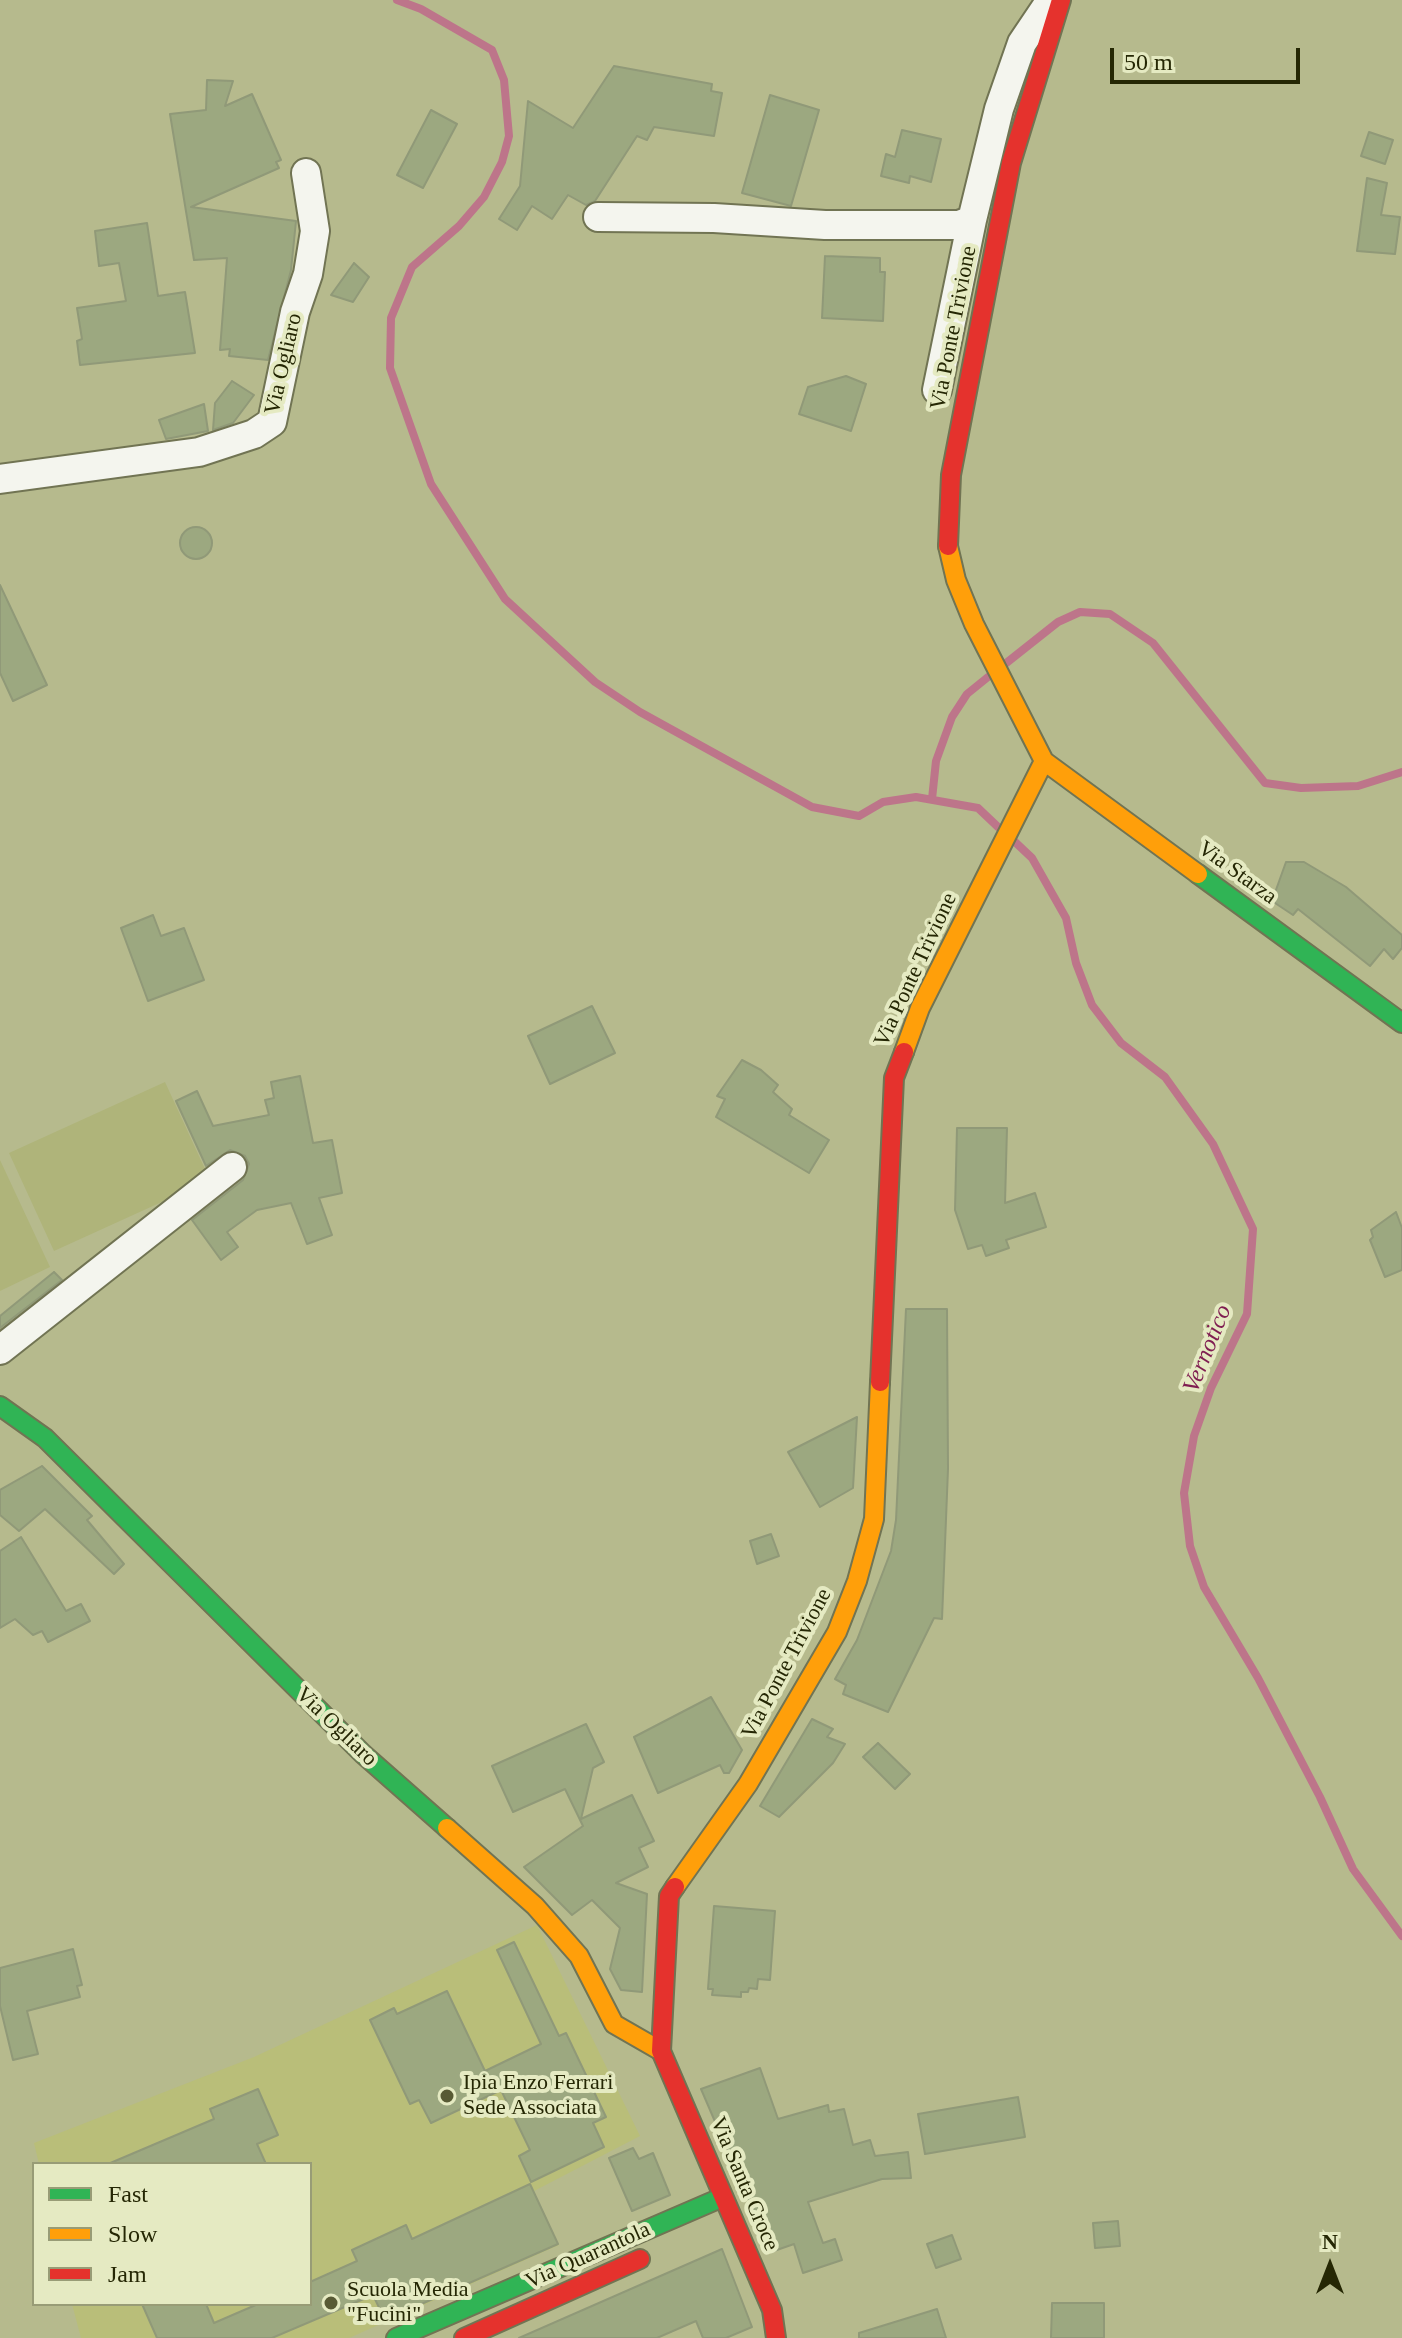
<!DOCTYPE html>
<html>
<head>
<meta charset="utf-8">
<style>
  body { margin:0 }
  #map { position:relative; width:1402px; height:2338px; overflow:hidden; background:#b6ba8d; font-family:"Times New Roman",serif }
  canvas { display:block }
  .legend { position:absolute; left:32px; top:2162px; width:280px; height:144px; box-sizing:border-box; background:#e5eac2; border:2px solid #989c76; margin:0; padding:10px 14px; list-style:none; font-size:24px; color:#252704 }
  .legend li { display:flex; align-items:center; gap:16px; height:40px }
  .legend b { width:40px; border:2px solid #989c76 }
  .north { position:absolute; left:1290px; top:2226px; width:80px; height:80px; -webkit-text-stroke:6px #e5eac2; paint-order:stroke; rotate:0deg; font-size:22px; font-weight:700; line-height:32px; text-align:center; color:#252704 }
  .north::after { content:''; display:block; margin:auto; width:28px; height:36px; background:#252704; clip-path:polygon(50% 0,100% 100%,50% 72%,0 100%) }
  .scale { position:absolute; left:1110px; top:48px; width:190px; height:36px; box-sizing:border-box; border:4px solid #252704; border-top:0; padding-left:10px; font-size:24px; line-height:28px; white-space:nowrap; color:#252704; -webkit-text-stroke:6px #e5eac2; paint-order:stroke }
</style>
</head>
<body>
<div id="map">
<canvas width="1402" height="2338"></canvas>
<ul class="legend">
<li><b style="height:10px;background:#30b455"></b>Fast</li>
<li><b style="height:10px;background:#ff9f0a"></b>Slow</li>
<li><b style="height:10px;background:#e5322d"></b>Jam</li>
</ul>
<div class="north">N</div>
<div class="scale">50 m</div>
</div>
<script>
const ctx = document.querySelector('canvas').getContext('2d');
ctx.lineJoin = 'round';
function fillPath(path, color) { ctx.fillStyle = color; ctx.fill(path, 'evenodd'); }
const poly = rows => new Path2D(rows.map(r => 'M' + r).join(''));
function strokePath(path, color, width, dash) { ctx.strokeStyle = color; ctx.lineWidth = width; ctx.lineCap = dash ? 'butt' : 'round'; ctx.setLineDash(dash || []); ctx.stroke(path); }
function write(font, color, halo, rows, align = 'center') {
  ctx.font = font + ' "Times New Roman",serif'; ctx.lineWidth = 8; ctx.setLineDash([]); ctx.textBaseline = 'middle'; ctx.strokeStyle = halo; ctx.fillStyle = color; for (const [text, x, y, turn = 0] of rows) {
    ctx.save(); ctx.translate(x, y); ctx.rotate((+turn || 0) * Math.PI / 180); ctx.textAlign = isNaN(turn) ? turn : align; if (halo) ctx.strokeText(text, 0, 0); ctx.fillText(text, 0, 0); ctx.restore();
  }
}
fillPath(poly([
  [537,1925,640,2136,534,2191,559,2245,349,2338,81,2338,72,2304,310,2304,310,2164,39,2164,34,2143,254,2057]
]), '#b9be79');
fillPath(poly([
  [165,1082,210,1180,54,1251,9,1153],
  [0,1160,50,1267,0,1291]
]), '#afb47a');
strokePath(poly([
  [397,0,421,9,492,50,504,80,509,136,502,162,484,197,459,226,412,267,391,318,390,368,431,484,505,599,595,682,640,712,812,807,859,816,883,802,916,797,978,808,998,827],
  [1005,664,1058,622,1080,612,1110,614,1153,643,1265,783,1301,788,1358,786,1402,772],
  [932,799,936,761,952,717,967,694,988,677],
  [1014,841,1032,858,1066,918,1076,963,1092,1005,1121,1043,1165,1077,1213,1144,1253,1229,1247,1314,1211,1388,1194,1436,1184,1493,1190,1546,1204,1587,1258,1678,1320,1797,1353,1869,1402,1936]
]), '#bd758a', 8);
const building = poly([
  [614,66,712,84,711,91,722,93,714,136,654,127,647,140,637,136,595,201,586,205,568,195,552,219,532,206,517,230,499,219,520,186,528,101,573,128,614,66],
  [207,80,233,81,225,106,252,94,281,160,276,162,279,168,191,207,296,221,291,270,268,360,229,356,230,349,220,350,227,258,194,260,170,114,206,110,207,80],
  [770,95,819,110,791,206,742,193,770,95],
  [431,110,457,124,423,188,397,175,431,110],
  [902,130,941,139,931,182,910,176,909,183,881,176,886,154,895,157,902,130],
  [1369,132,1393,140,1385,164,1361,156,1369,132],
  [1367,178,1387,183,1381,215,1400,217,1395,254,1357,251,1367,178],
  [147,223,158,296,185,292,195,353,80,365,77,341,82,339,77,308,126,301,119,263,99,266,95,231,147,223],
  [825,256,880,258,880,272,885,272,883,321,822,318,825,256],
  [354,263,369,277,353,302,331,295,354,263],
  [846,376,866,384,851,431,799,414,808,387,846,376],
  [232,381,254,395,233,423,213,430,215,403,232,381],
  [204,404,208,431,166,439,159,420,204,404],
  '180 543a16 16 0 1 1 32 0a16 16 0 1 1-32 0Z',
  [0,585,47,685,13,701,0,673,0,585],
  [1286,862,1304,862,1346,887,1402,935,1402,948,1393,959,1384,949,1370,966,1298,909,1293,915,1272,901,1286,862],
  [153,915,161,936,184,928,204,980,148,1001,121,928,153,915],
  [592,1006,615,1053,550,1084,528,1036,592,1006],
  [742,1060,761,1070,778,1085,773,1092,792,1109,789,1115,829,1140,809,1173,716,1117,725,1099,717,1096,742,1060],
  [300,1076,313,1143,332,1140,342,1193,319,1198,332,1235,307,1244,291,1203,257,1210,227,1232,238,1247,221,1260,192,1220,243,1180,249,1164,245,1156,230,1150,206,1166,176,1101,197,1091,213,1126,269,1115,265,1100,274,1098,271,1082,300,1076],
  [957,1128,1007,1128,1005,1203,1035,1193,1046,1227,1006,1240,1009,1248,986,1256,982,1245,968,1249,955,1210,957,1128],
  [1396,1212,1402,1228,1402,1270,1385,1277,1370,1240,1373,1237,1371,1230,1396,1212],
  [54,1272,62,1280,0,1328,0,1316,54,1272],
  [906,1309,947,1309,948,1469,942,1619,934,1618,888,1712,843,1694,846,1685,835,1679,857,1640,891,1551,896,1520,906,1309],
  [857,1417,853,1488,820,1507,788,1452,857,1417],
  [42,1466,92,1516,87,1520,124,1564,114,1574,45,1509,19,1531,0,1515,0,1490,42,1466],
  [771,1534,779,1556,757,1564,750,1541,771,1534],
  [21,1537,66,1611,81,1604,90,1621,48,1642,42,1631,33,1635,15,1619,0,1628,0,1551,21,1537],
  [711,1697,742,1750,729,1773,724,1773,720,1765,658,1793,634,1737,711,1697],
  [812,1719,833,1729,827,1737,845,1744,833,1763,779,1817,760,1806,812,1719],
  [586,1724,604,1762,593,1768,581,1819,632,1795,654,1841,639,1848,648,1867,616,1883,647,1894,642,1992,621,1990,610,1969,620,1928,592,1900,572,1915,524,1867,583,1826,565,1789,513,1812,492,1766,586,1724],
  [878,1743,910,1774,895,1789,863,1757,878,1743],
  [714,1906,775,1911,770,1980,758,1979,757,1989,749,1988,748,1992,741,1992,741,1997,712,1995,713,1989,708,1989,714,1906],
  [514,1942,559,2036,566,2033,606,2117,593,2123,604,2147,531,2182,519,2156,530,2150,501,2090,431,2123,419,2100,410,2104,370,2020,394,2008,397,2014,447,1991,485,2071,541,2044,497,1950,514,1942],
  [73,1949,82,1985,77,1986,80,1997,27,2011,38,2054,13,2060,0,2006,0,1968,73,1949],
  [760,2068,778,2119,828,2105,829,2112,844,2109,853,2145,870,2140,875,2156,908,2152,911,2178,882,2179,808,2202,823,2243,835,2239,842,2260,803,2273,794,2244,771,2252,701,2089,760,2068],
  [258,2089,278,2135,257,2144,266,2164,108,2164,214,2119,210,2109,258,2089],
  [1018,2097,1025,2137,925,2154,918,2114,1018,2097],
  [633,2148,639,2159,653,2153,670,2195,632,2211,609,2158,633,2148],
  [530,2184,558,2244,385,2320,373,2295,272,2338,157,2338,142,2304,206,2304,214,2323,258,2304,310,2304,310,2282,357,2261,352,2250,406,2225,412,2239,530,2184],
  [1118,2221,1120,2246,1095,2248,1093,2223,1118,2221],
  [952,2235,961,2259,936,2268,927,2244,952,2235],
  [722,2249,752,2327,726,2338,703,2338,696,2321,657,2338,519,2338,722,2249],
  [1052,2303,1104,2303,1104,2338,1051,2338,1052,2303],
  [937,2309,946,2338,859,2338,859,2333,937,2309]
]);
fillPath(building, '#9ca880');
strokePath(building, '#909978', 2);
const street = poly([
  [598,217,714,218,825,225,959,225,972,220,999,109,1022,43,1051,0],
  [937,390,972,220],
  [0,479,199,452,254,434,272,422,295,312,308,274,315,231,306,173],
  [0,1350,232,1167]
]);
const fast = poly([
  [1198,874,1402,1023],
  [0,1406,45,1438,363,1754,447,1828],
  [396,2338,723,2197]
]);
const slow = poly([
  [948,546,956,580,974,624,1044,761,1198,874],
  [904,1052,920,1008,1044,761],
  [447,1828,535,1906,579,1956,614,2024,661,2051],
  [675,1887,748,1784,837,1632,857,1581,874,1519,880,1382]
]);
const jam = poly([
  [948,546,951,475,1011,163,1061,0],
  [880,1382,894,1078,904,1052],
  [675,1887,669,1896,661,2051,772,2310,776,2338],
  [464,2338,640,2259]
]);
strokePath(street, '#717453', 32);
strokePath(fast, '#717453', 22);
strokePath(slow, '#717453', 22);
strokePath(jam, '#717453', 22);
strokePath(street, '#f4f5ee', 28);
strokePath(fast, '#30b455', 18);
strokePath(slow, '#ff9f0a', 18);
strokePath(jam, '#e5322d', 18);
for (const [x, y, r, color] of [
  [447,2096,8,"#585a34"],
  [331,2303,8,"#585a34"]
]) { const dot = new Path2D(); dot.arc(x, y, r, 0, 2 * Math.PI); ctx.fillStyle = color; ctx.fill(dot); strokePath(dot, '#e5eac2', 3); }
write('22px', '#252704', '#e5eac2', [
  ["Via Ponte Trivione",954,328,-79],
  ["Via Ogliaro",284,364,-77],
  ["Via Starza",1237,873,36],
  ["Via Ponte Trivione",916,970,-65],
  ["Via Ponte Trivione",787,1664,-62],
  ["Via Ogliaro",336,1727,44],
  ["Via Santa Croce",744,2184,67],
  ["Via Quarantola",588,2256,-24]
]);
write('22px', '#252704', '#e5eac2', [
  ["Ipia Enzo Ferrari",463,2083],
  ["Sede Associata",463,2108],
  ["Scuola Media",347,2290],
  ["\"Fucini\"",347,2315]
], 'left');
write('italic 24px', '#7f1e51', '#e5eac2', [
  ["Vernotico",1208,1349,-68]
]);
</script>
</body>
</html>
